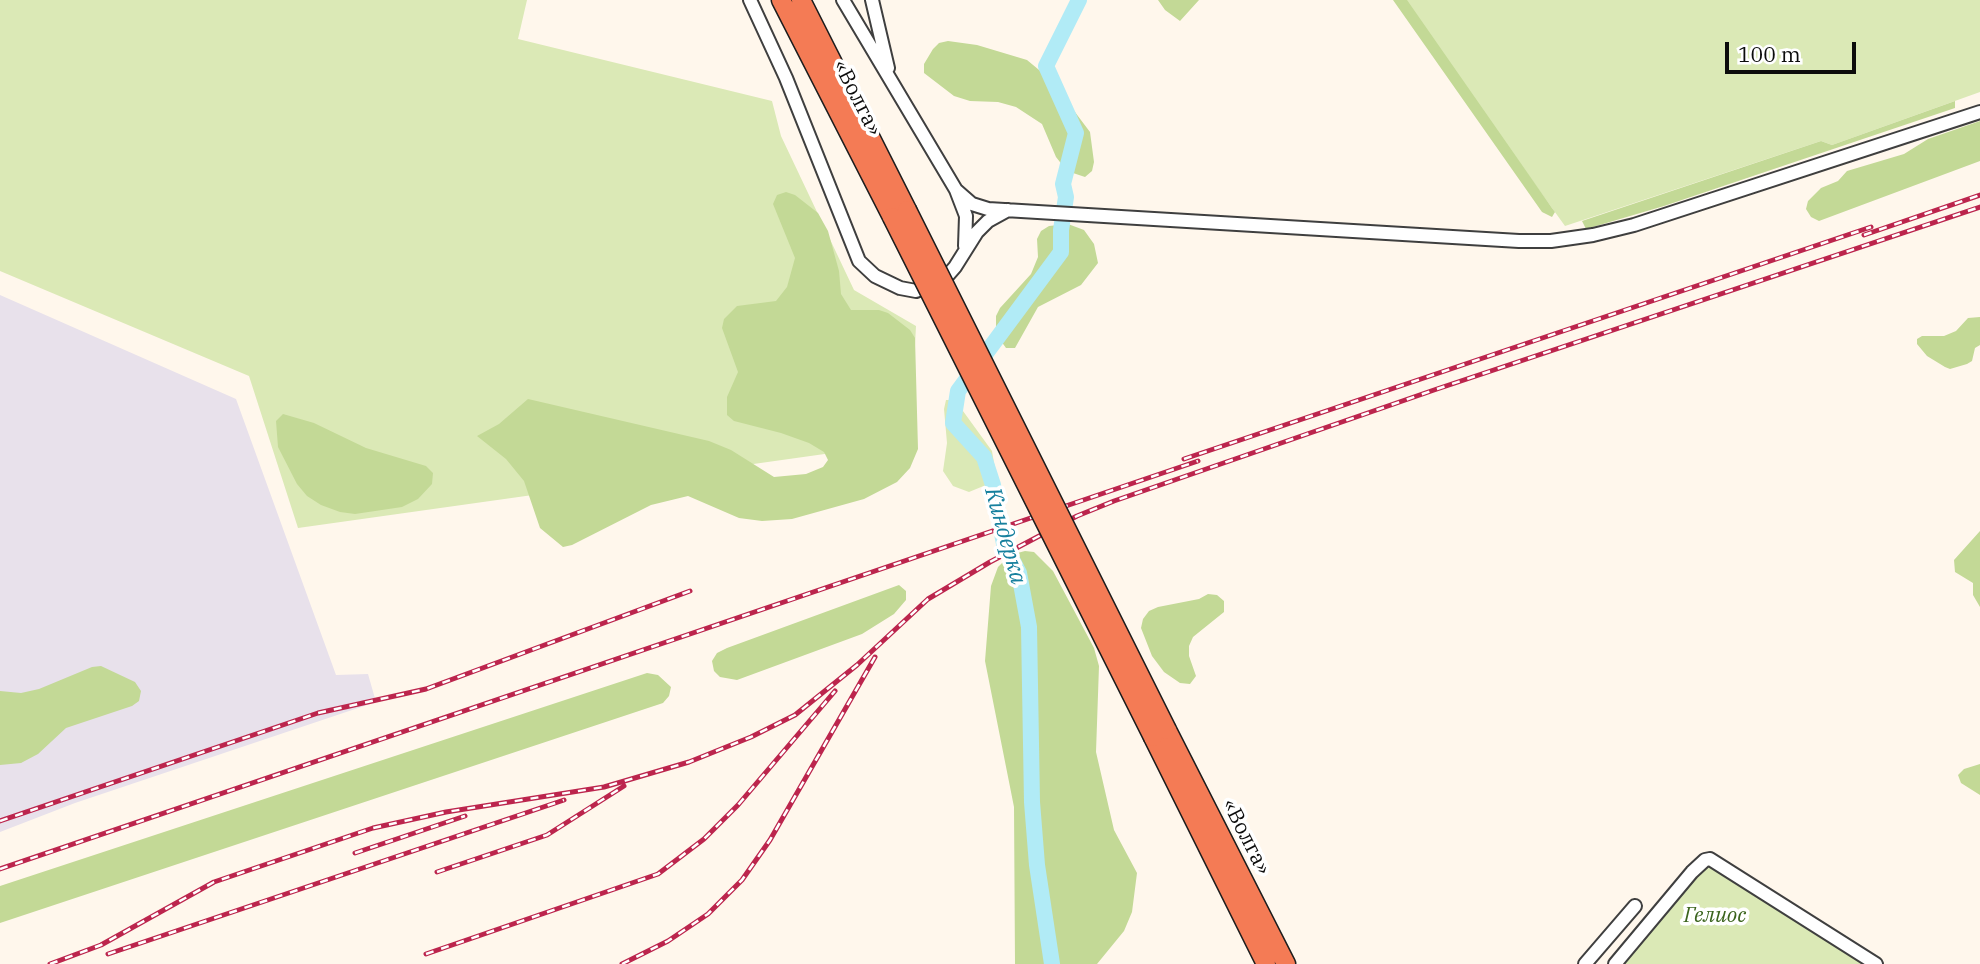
<!DOCTYPE html>
<html>
<head>
<meta charset="utf-8">
<style>
  body { margin:0 }
  #map { position:relative; width:1980px; height:964px; overflow:hidden; background:#fff7ec; font-family:"IBM Plex Serif",serif }
  canvas { display:block }
  .scale { position:absolute; left:1725px; top:42px; width:131px; height:32px; box-sizing:border-box; border:4px solid #0c0c0c; border-top:0; padding-left:9px; font-size:21px; line-height:24px; white-space:nowrap; color:#0c0c0c; -webkit-text-stroke:5px #fff; paint-order:stroke }
</style>
</head>
<body>
<div id="map">
<canvas width="1980" height="964"></canvas>
<div class="scale">100 m</div>
</div>
<script>
const ctx = document.querySelector('canvas').getContext('2d');
ctx.lineJoin = 'round';
function fillPath(path, color) { ctx.fillStyle = color; ctx.fill(path, 'evenodd'); }
const poly = rows => new Path2D(rows.map(r => 'M' + r).join(''));
function strokePath(path, color, width, dash) { ctx.strokeStyle = color; ctx.lineWidth = width; ctx.lineCap = dash ? 'butt' : 'round'; ctx.setLineDash(dash || []); ctx.stroke(path); }
function write(font, color, halo, rows, align = 'center') {
  ctx.font = font + ' "IBM Plex Serif",serif'; ctx.lineWidth = 7; ctx.setLineDash([]); ctx.textBaseline = 'middle'; ctx.strokeStyle = halo; ctx.fillStyle = color; for (const [text, x, y, turn = 0] of rows) {
    ctx.save(); ctx.translate(x, y); ctx.rotate((+turn || 0) * Math.PI / 180); ctx.textAlign = isNaN(turn) ? turn : align; if (halo) ctx.strokeText(text, 0, 0); ctx.fillText(text, 0, 0); ctx.restore();
  }
}
fillPath(poly([
  [0,295,236,399,336,675,368,674,376,702,75,803,0,832]
]), '#e8e1eb');
fillPath(poly([
  [0,0,527,0,518,39,772,101,781,136,854,290,916,326,910,442,298,528,249,376,0,271],
  [1402,0,1980,0,1980,92,1832,145,1821,141,1565,226],
  [946,400,955,400,992,451,995,469,986,485,969,492,953,486,943,471,947,443,944,409],
  [1706,854,1881,964,1607,964]
]), '#dbe9b6');
fillPath(poly([
  [1158,0,1199,0,1180,21,1165,10],
  [1393,0,1407,0,1552,208,1555,212,1552,217,1542,212],
  [948,41,977,45,1027,60,1050,79,1090,132,1094,162,1092,171,1085,177,1067,171,1056,157,1042,124,1016,107,998,102,970,101,954,96,924,73,924,64,933,49,939,43],
  [1955,101,1955,108,1664,206,1586,229,1582,221,1821,141,1832,145],
  [1980,121,1980,161,1819,221,1811,217,1806,209,1808,201,1821,188,1838,181,1847,171,1904,154,1928,139],
  [786,192,795,195,818,213,828,231,839,271,841,294,851,310,879,310,888,313,910,330,915,338,918,449,910,468,897,482,864,499,792,519,762,521,739,518,688,496,651,505,572,545,563,547,540,528,524,481,506,459,477,436,499,424,528,399,709,441,731,450,774,477,806,474,823,467,828,460,824,452,809,443,781,433,734,421,727,415,727,397,738,372,722,328,724,319,737,306,776,301,787,287,795,258,773,204,777,195],
  [1068,224,1084,230,1094,244,1098,263,1081,285,1038,307,1015,348,1006,348,996,334,996,316,1000,308,1031,274,1038,257,1037,239,1041,231,1049,226],
  [1980,317,1980,345,1975,348,1972,361,1967,364,1950,369,1945,367,1927,356,1917,344,1917,339,1922,336,1944,336,1956,331,1968,318],
  [283,414,314,423,366,448,426,466,433,473,432,484,418,499,402,507,355,514,340,512,321,505,307,496,297,484,278,447,276,421],
  [1980,531,1980,607,1973,595,1973,583,1955,572,1954,560],
  [1025,551,1034,552,1053,571,1094,648,1099,666,1096,752,1114,830,1137,873,1132,912,1124,931,1097,964,1015,964,1014,807,985,661,991,586,998,567,1010,555],
  [899,585,906,591,906,600,894,614,862,634,737,680,720,677,714,671,712,661,717,653,727,648],
  [1208,594,1217,595,1224,601,1224,612,1193,637,1189,646,1189,656,1196,676,1190,684,1180,683,1164,672,1152,656,1141,628,1143,619,1149,611,1158,607,1199,599],
  [101,666,135,682,141,691,139,701,132,706,66,728,38,754,21,763,0,765,0,691,21,693,39,689,92,667],
  [647,673,658,675,671,687,669,696,663,703,0,923,0,886],
  [1980,764,1980,795,1961,783,1958,775,1964,769]
]), '#c3d996');
strokePath(poly([
  [1052,964,1037,865,1032,802,1029,627,1019,573,1004,544,993,485,984,457,953,423,958,391,1061,252,1061,230,1066,197,1063,184,1076,133,1046,66,1079,0]
]), '#b1ebf6', 16);
const minor = poly([
  [750,0,786,78,859,261,875,276,900,288,916,291,933,284,948,275,955,267,977,232,988,221,1008,210],
  [843,0,956,190,966,216,965,246],
  [872,0,888,68],
  [956,190,972,204,988,209,1519,241,1551,241,1593,235,1634,225,1980,112],
  [1585,964,1635,906],
  [1615,964,1692,872,1705,860,1710,859,1876,964]
]);
const highway = poly([
  [781,0,892,217],
  [801,0,907,210],
  [1167,730,1286,964],
  [1153,737,1266,964]
]);
strokePath(minor, '#3f3f3f', 16);
strokePath(highway, '#1d1d1d', 21);
strokePath(minor, '#fff', 12);
strokePath(highway, '#f47b55', 18);
const rail = poly([
  [1864,235,1980,195],
  [1184,459,1871,227],
  [0,821,318,713,426,689,690,591],
  [355,853,465,816],
  [0,869,1198,461],
  [437,872,547,835,624,786],
  [108,954,564,800],
  [426,954,658,874,704,839,738,805,835,691],
  [50,964,101,945,214,882,373,828,446,812,604,787,689,762,751,737,795,715,857,665,928,599,990,562,1077,516,1114,501,1434,390,1980,207],
  [622,964,668,941,708,914,742,880,770,840,875,657]
]);
strokePath(rail, '#bc254d', 5);
strokePath(rail, '#fff', 2.5, [8]);
const highwayBridge = poly([
  [907,210,1167,730],
  [892,217,1153,737]
]);
strokePath(highwayBridge, '#1d1d1d', 21, []);
strokePath(highwayBridge, '#f47b55', 18);
write('21px', '#0c0c0c', '#fff', [
  ["«Волга»",857,98,63],
  ["«Волга»",1246,837,63]
]);
write('italic 21px', '#3b641d', '#fff', [
  ["Гелиос",1715,916]
]);
write('italic 23px', '#16809e', '#fff', [
  ["Киндерка",1005,536,74]
]);
</script>
</body>
</html>
